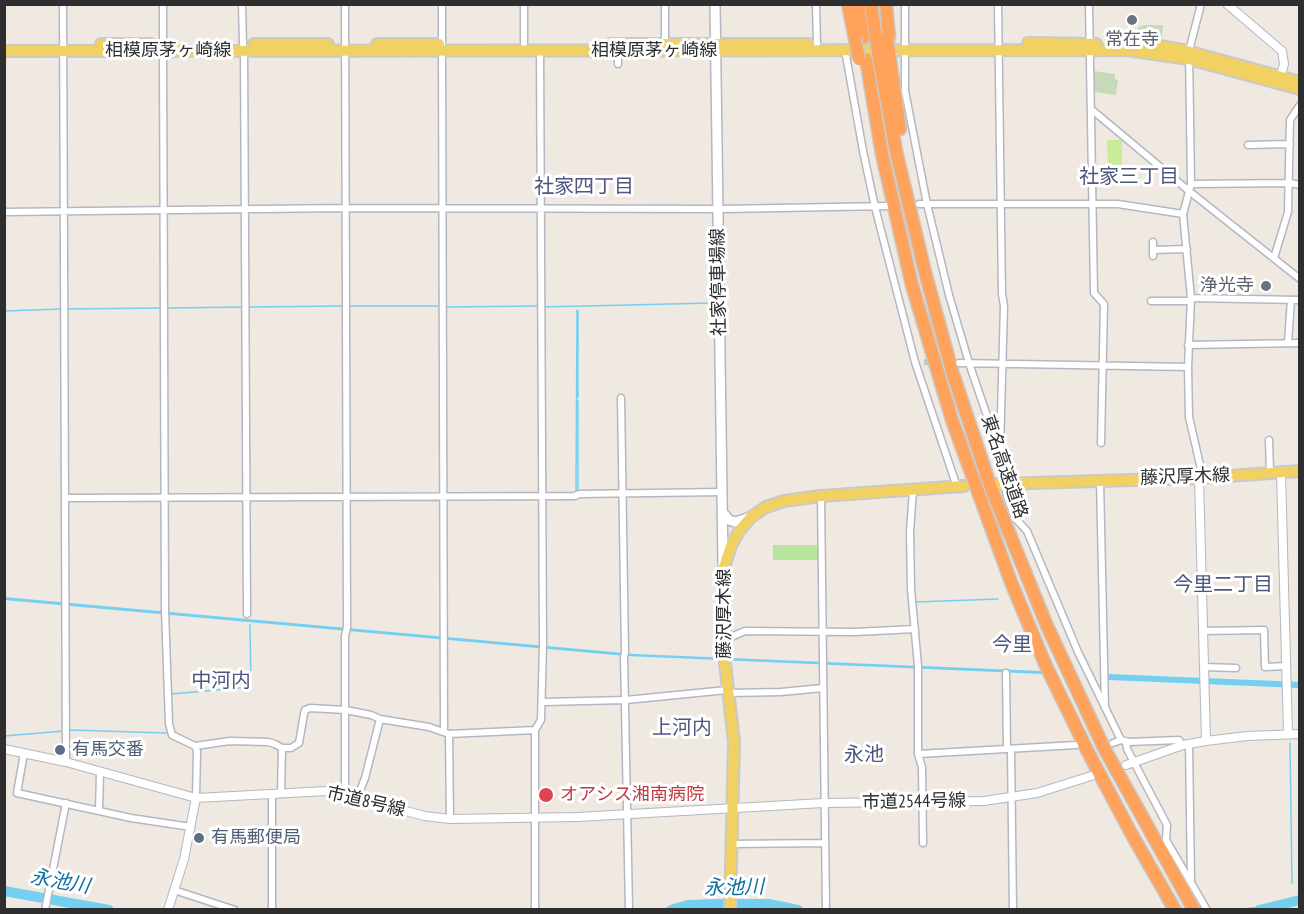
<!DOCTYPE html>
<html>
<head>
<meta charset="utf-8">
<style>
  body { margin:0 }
  #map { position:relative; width:1304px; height:914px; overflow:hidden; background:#efe9e1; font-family:"PT Sans Narrow",sans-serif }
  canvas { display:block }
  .frame { position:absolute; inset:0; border:6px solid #2e2e2e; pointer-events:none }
</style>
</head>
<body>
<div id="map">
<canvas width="1304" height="914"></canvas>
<div class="frame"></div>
</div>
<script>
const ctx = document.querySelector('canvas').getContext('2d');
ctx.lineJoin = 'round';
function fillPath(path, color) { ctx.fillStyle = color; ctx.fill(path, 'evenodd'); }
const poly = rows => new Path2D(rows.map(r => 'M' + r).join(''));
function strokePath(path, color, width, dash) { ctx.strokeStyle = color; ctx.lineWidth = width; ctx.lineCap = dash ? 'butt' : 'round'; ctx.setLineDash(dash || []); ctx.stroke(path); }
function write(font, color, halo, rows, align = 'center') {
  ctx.font = font + ' "PT Sans Narrow","Noto Sans JP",sans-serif'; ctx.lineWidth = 6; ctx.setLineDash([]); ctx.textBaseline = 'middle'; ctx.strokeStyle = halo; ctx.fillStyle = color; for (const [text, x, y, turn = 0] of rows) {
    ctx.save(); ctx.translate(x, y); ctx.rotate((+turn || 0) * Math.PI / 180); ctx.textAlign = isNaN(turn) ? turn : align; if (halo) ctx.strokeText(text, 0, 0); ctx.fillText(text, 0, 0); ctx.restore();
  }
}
fillPath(poly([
  [773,545,819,545,819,560,773,560]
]), '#b6e59e');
fillPath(poly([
  [1145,25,1163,25,1162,37,1137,35,1138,27],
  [1094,71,1115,74,1115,79,1118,80,1116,95,1095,92]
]), '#c8d9b8');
fillPath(poly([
  [1107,140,1122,140,1122,171,1108,171]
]), '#c9ec9a');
fillPath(poly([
  [4,597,635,654,1041,671,1043,674,626,656,26,602,5,600]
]), '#75cff0');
strokePath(poly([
  [347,306,442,306],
  [248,307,343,306],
  [446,307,538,306],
  [542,307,713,303],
  [167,308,244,307],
  [65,309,163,308],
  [4,311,61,309],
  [578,311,578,397],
  [578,491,578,400],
  [576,492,577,310],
  [916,602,998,599],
  [172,713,171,694,251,687,250,625],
  [70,730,166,733],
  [4,736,64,731],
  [1290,743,1292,883],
  [1227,910,1267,907]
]), '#75cff0', 1.5);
strokePath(poly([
  [1109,677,1300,685]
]), '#75cff0', 6);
strokePath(poly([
  [4,891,109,910],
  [671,910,688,905,716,904,769,904,798,910],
  [1259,910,1300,900]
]), '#75cff0', 10);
strokePath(poly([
  [924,362,950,363]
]), '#c8c4bd', 6, [6, 3]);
const minor = poly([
  [63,4,66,762],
  [163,4,163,44],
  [242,4,243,44],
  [345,4,347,627,345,636,345,794],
  [442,4,442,44],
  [665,4,665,44],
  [816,4,817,44],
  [905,4,905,91,927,204,949,295,969,363,1000,454,1007,497,1015,518,1027,531,1078,652,1121,740],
  [998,4,1002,294,1004,306,1000,450],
  [1089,4,1094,293,1104,304,1101,443],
  [1201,4,1189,51,1191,184,1183,214,1191,298,1188,367,1189,417,1203,478],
  [524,43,524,4],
  [442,50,444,732],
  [845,50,863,151,875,207,915,362,957,487],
  [163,51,165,610,169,724,172,735,195,746,230,741,268,742,275,744,282,748,291,748,299,743,304,714,305,710,310,708,346,710,371,715,380,719,429,727,449,734,535,730],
  [244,51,247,614],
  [618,51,618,64],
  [1091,109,1189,191,1300,279],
  [1248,145,1290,144],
  [1191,184,1290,183,1300,185],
  [919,204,1118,204,1183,214],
  [4,212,345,208,723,209,887,206],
  [1153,250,1187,249],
  [1153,256,1153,242],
  [1274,258,1288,212,1290,120,1300,105],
  [1191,298,1300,300],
  [1151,301,1191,301],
  [1288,342,1291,300],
  [1188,345,1300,343],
  [959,363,1188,367],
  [621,398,625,653],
  [1269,440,1270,473],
  [1100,480,1105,708],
  [913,490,910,532,911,589,918,666,918,754,922,767,923,843],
  [821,496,826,910],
  [66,498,575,496,579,494,722,492],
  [1203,631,1264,630,1265,667,1287,666],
  [724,637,731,637,745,631,855,632,915,629],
  [624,656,629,910],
  [1204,667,1236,668],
  [1006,673,1007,749],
  [728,693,781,692,823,688],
  [543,702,626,700,727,690],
  [449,734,450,819],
  [1126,742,1127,749,1167,825,1166,840,1207,910],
  [1113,743,1121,740,1129,742,1179,740,1183,745],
  [1189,744,1191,882],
  [195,746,197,751,196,798],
  [1011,749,1013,910],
  [24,753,17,793,131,818,191,827],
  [918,754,1076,745],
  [281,794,282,748],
  [357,798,365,778,380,719],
  [99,811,100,772],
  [731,844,825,843],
  [174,890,235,910],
  [45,910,66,803],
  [272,910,272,794],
  [535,910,535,730,541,720,543,645,540,50]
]);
const tertiary = poly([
  [1227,4,1282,51,1284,64,1279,82],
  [1281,473,1288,734],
  [1199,478,1206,741],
  [4,749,66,762,196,798,327,791,425,816,450,819,578,817,823,803,984,801,1037,793,1091,776],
  [1126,765,1183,745,1206,741,1247,736,1300,734],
  [168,910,184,859,196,798]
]);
const secondary = poly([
  [715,4,723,565],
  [723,513,729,520,735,522,751,517]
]);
const primary = poly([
  [1028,43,1096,44],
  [1115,43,1153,45,1183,50,1300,82],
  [101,44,151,44],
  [254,44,328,44],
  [377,44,439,44],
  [611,44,808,44],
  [4,51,1126,50,1189,59,1300,89],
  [998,484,1199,478,1300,471],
  [730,910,734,742,725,663,723,570,731,546,739,531,751,517,766,507,784,501,821,496,964,486]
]);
const motorway = poly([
  [848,4,855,39],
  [858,4,863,38],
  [871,4,876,38],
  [886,4,889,38],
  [879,58,896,151,925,272,952,371,991,488,1047,626,1104,748,1194,910],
  [866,59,882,154,912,285,952,420,977,489,1011,582,1046,666,1089,754,1131,833,1175,910],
  [890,60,900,129]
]);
strokePath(minor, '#b4b7c1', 9);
strokePath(tertiary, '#b4b7c1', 10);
strokePath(secondary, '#b4b7c1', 12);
strokePath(primary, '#c9c9c9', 14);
strokePath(motorway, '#c9c9c9', 15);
strokePath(minor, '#fff', 6);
strokePath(tertiary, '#fff', 8);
strokePath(secondary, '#fff', 9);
strokePath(primary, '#f2d163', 10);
strokePath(motorway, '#ffa35c', 12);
const motorwayBridge = poly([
  [876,38,879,58],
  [887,38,890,60],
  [855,39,859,59]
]);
strokePath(motorwayBridge, '#c9c9c9', 15, []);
strokePath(motorwayBridge, '#ffa35c', 12);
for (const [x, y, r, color] of [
  [1132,20,6,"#6b7280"],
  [1266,286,6,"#6b7280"],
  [60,750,6,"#5c6f8a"],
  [546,795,8,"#e0444e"],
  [199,838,6,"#5c6f8a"]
]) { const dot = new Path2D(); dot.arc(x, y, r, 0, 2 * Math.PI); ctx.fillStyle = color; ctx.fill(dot); strokePath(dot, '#fff', 2); }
write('18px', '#5b616d', '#fff', [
  ["常在寺",1132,40],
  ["浄光寺",1254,286,"right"]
]);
write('18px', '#2e2e2e', '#fff', [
  ["相模原茅ヶ崎線",168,51],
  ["相模原茅ヶ崎線",654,51],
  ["社家停車場線",719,282,-91],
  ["東名高速道路",1004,467,71],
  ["藤沢厚木線",1185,477,-2],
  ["藤沢厚木線",725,614,-90],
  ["市道8号線",366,802,13],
  ["市道2544号線",914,802,-1]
]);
write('18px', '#4e5e75', '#fff', [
  ["有馬交番",72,750],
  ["有馬郵便局",211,838]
], 'left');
write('18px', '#be3a42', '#fff', [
  ["オアシス湘南病院",560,795]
], 'left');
write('20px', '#4d5680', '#fff', [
  ["社家三丁目",1129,177],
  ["社家四丁目",584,187],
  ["今里二丁目",1223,585],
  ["今里",1012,645],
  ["中河内",221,681],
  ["上河内",682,728],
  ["永池",864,755]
]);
write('italic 20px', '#0d6fa3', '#fff', [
  ["永池川",60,882,10],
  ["永池川",734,888,-1]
]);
</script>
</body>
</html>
